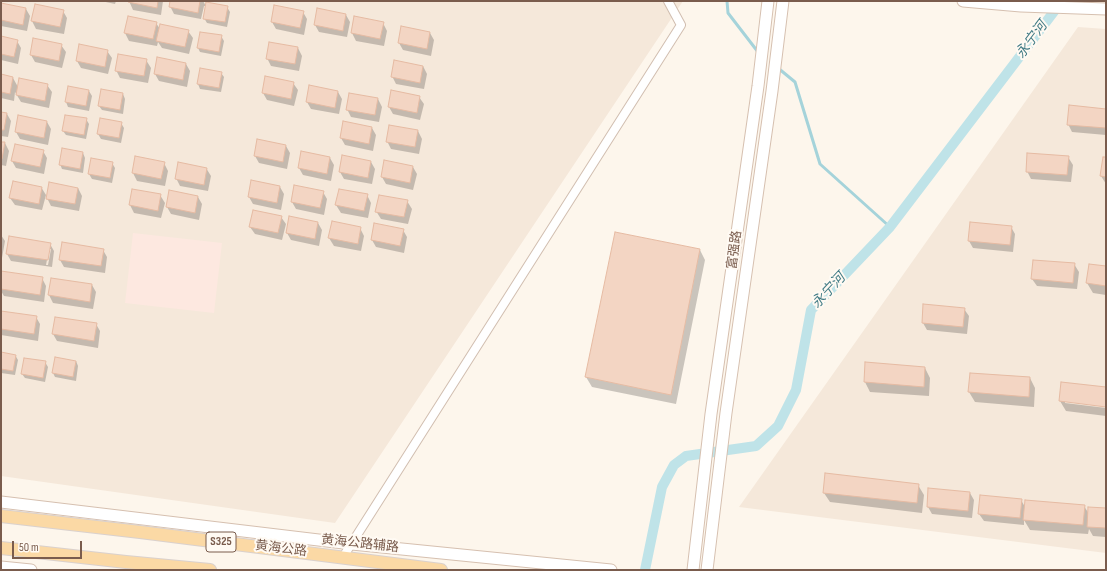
<!DOCTYPE html>
<html>
<head>
<meta charset="utf-8">
<style>
  body { margin:0 }
  #map { position:relative; width:1107px; height:571px; overflow:hidden; background:#fdf6ec; font-family:"Sofia Sans Condensed",sans-serif }
  canvas { display:block }
  .frame { position:absolute; inset:0; border:2px solid #7a5c4d; pointer-events:none }
  .scale { position:absolute; left:12px; top:541px; width:70px; height:18px; box-sizing:border-box; border:2px solid #7a5c4d; border-top:0; padding-left:5px; font-size:12px; line-height:14px; white-space:nowrap; color:#7a5c4d; -webkit-text-stroke:3px #fffaf3; paint-order:stroke }
</style>
</head>
<body>
<div id="map">
<canvas width="1107" height="571"></canvas>
<div class="frame"></div>
<div class="scale">50 m</div>
</div>
<script>
const ctx = document.querySelector('canvas').getContext('2d');
ctx.lineJoin = 'round';
function fillPath(path, color) { ctx.fillStyle = color; ctx.fill(path, 'evenodd'); }
const poly = rows => new Path2D(rows.map(r => 'M' + r).join(''));
function strokePath(path, color, width, dash) { ctx.strokeStyle = color; ctx.lineWidth = width; ctx.lineCap = dash ? 'butt' : 'round'; ctx.setLineDash(dash || []); ctx.stroke(path); }
function write(font, color, halo, rows, align = 'center') {
  ctx.font = font + ' "Sofia Sans Condensed","Noto Sans SC",sans-serif'; ctx.lineWidth = 4; ctx.setLineDash([]); ctx.textBaseline = 'middle'; ctx.strokeStyle = halo; ctx.fillStyle = color; for (const [text, x, y, turn = 0] of rows) {
    ctx.save(); ctx.translate(x, y); ctx.rotate((+turn || 0) * Math.PI / 180); ctx.textAlign = isNaN(turn) ? turn : align; if (halo) ctx.strokeText(text, 0, 0); ctx.fillText(text, 0, 0); ctx.restore();
  }
}
fillPath(poly([
  [1,1,683,1,335,523,1,476],
  [1078,27,1106,29,1106,553,739,507]
]), '#f5e8da');
fillPath(poly([
  [133,233,222,243,214,313,125,303]
]), '#fde8e0');
fillPath(poly([
  [101,1,116,1,115,4],
  [129,1,163,1,161,15,133,10],
  [171,1,203,1,206,6,227,7,230,12,227,27,207,23,204,18,206,6,204,6,201,19,174,14,170,6],
  [1,4,26,9,30,16,27,31,1,26],
  [63,11,67,18,64,34,36,29,32,21],
  [303,12,307,19,304,35,276,29,272,22],
  [346,15,350,22,347,37,319,32,315,25],
  [355,18,383,23,387,31,384,46,356,41,352,33],
  [156,23,160,29,188,31,193,38,189,54,162,48,158,42,157,46,129,41,125,33],
  [430,33,434,40,431,56,403,50,399,43],
  [221,36,224,41,221,56,200,52,198,48],
  [1,37,17,41,21,48,18,64,1,60],
  [270,43,298,48,302,56,299,71,271,66,267,58],
  [61,45,66,52,62,68,35,62,31,55],
  [107,51,112,58,108,74,81,68,77,61],
  [146,60,151,68,148,83,120,78,116,70],
  [186,64,190,71,187,87,159,81,155,74],
  [423,66,427,74,424,89,396,84,392,76],
  [221,73,224,77,221,92,200,89,198,84],
  [1,75,13,78,18,87,47,85,52,92,49,108,21,102,15,92,14,101,1,98],
  [293,83,298,90,294,106,267,100,263,93],
  [68,87,89,91,92,96,89,111,68,107,66,102],
  [338,92,342,99,339,114,311,109,307,102],
  [123,94,125,99,123,114,102,110,99,106],
  [419,97,424,104,420,120,393,114,389,107],
  [378,99,382,107,379,122,351,117,347,109],
  [1106,110,1106,135,1072,132,1068,124],
  [1,113,7,114,11,121,8,137,1,136],
  [86,119,89,124,86,139,66,135,63,131],
  [101,119,121,123,124,128,121,143,101,139,98,134],
  [47,122,51,129,48,145,20,139,16,132],
  [372,128,376,135,373,151,345,145,341,138],
  [418,131,422,139,419,154,391,149,387,141],
  [1,143,5,143,9,151,6,166,1,165],
  [286,146,290,153,287,169,259,163,255,156],
  [43,151,47,158,44,174,16,168,12,161],
  [83,153,85,158,83,173,62,169,60,164],
  [302,153,330,158,334,165,331,181,303,175,299,168],
  [1068,157,1073,165,1071,182,1031,179,1027,171],
  [136,158,164,163,168,171,165,186,137,181,133,173],
  [1106,158,1106,184,1101,176],
  [92,159,112,163,115,168,112,183,92,179,89,174],
  [371,162,375,169,372,184,344,179,340,172],
  [413,167,417,174,413,190,386,184,382,177],
  [206,168,211,176,208,191,180,186,176,178],
  [41,187,46,195,42,210,15,205,10,198],
  [280,187,284,194,281,210,253,204,249,197],
  [78,188,82,196,79,211,51,206,47,198],
  [133,190,160,195,165,203,161,218,134,213,130,205],
  [340,190,367,195,371,203,368,218,341,213,336,205],
  [323,192,327,199,324,215,296,209,292,202],
  [198,197,202,204,199,220,171,214,167,207],
  [407,201,412,209,408,224,381,219,376,211],
  [281,217,286,224,282,240,255,234,250,227],
  [318,223,322,230,319,246,291,240,287,233],
  [971,223,1011,227,1015,234,1013,252,973,248,969,241],
  [360,228,364,236,361,251,334,246,329,238],
  [403,230,407,237,404,253,376,247,372,240],
  [1,235,5,241,2,258,1,257],
  [50,244,54,251,52,267,11,261,7,254],
  [49,249,51,249,48,265,46,265],
  [103,250,107,257,105,273,64,267,60,260],
  [700,250,705,260,676,404,592,387,586,377],
  [1074,264,1079,272,1077,289,1037,286,1032,279],
  [1089,265,1106,267,1106,295,1093,293,1087,283],
  [1,277,42,278,46,286,44,302,4,296,1,291],
  [51,279,92,285,96,292,93,309,53,303,49,295],
  [964,309,969,316,967,334,927,330,923,323],
  [1,312,36,317,40,324,38,341,1,335],
  [96,324,100,331,98,348,57,341,53,334],
  [1,353,15,355,18,360,15,375,1,373],
  [76,361,78,366,76,381,55,377,53,373],
  [45,362,48,367,45,382,25,378,22,374],
  [925,368,930,378,929,396,870,392,865,382],
  [971,374,1030,378,1035,388,1034,407,975,402,969,392],
  [1062,383,1106,388,1106,406,1065,401,1065,403,1106,408,1106,416,1066,411,1060,401],
  [918,485,924,495,922,513,830,502,824,493],
  [970,493,974,500,972,518,932,514,928,507],
  [1021,500,1025,507,1084,506,1089,514,1106,509,1106,537,1093,536,1089,529,1088,534,1030,530,1024,520,1024,525,984,521,979,514]
]), '#0003');
strokePath(poly([
  [727,1,728,13,758,52],
  [778,68,795,82,820,164,890,227]
]), '#a5d3da', 3);
strokePath(poly([
  [645,570,662,487,674,465,686,456,756,446,778,426,796,390,811,310,890,227,1062,1]
]), '#bfe3e8', 10);
const building = poly([
  [128,1,158,1,157,8,128,2,128,1],
  [170,1,200,1,198,13,169,7,170,1],
  [206,2,228,6,225,22,203,19,206,2],
  [1,3,26,8,23,25,1,20,1,3],
  [35,4,64,10,60,27,31,21,35,4],
  [274,5,304,11,300,28,271,22,274,5],
  [317,8,346,14,343,31,314,25,317,8],
  [128,16,157,22,153,39,124,33,128,16],
  [354,16,384,22,380,39,351,33,354,16],
  [160,24,189,30,185,47,156,41,160,24],
  [401,26,430,32,427,49,398,43,401,26],
  [200,32,222,35,219,52,197,48,200,32],
  [1,36,18,40,14,57,1,54,1,36],
  [33,38,62,44,59,61,30,55,33,38],
  [269,42,298,47,295,64,266,59,269,42],
  [79,44,108,50,105,67,76,61,79,44],
  [118,54,147,59,144,76,115,71,118,54],
  [157,57,186,63,183,80,154,74,157,57],
  [394,60,423,66,420,83,391,77,394,60],
  [200,68,222,72,219,88,197,84,200,68],
  [1,74,13,77,10,94,1,92,1,74],
  [265,76,294,82,291,99,262,93,265,76],
  [19,78,48,84,45,101,16,95,19,78],
  [309,85,338,91,335,108,306,102,309,85],
  [68,86,89,90,86,106,65,102,68,86],
  [101,89,123,93,120,110,98,106,101,89],
  [391,90,420,96,417,113,388,107,391,90],
  [349,93,378,98,375,115,346,110,349,93],
  [1069,105,1106,109,1106,128,1067,125,1069,105],
  [1,112,7,113,4,130,1,130,1,112],
  [18,115,47,121,44,138,15,132,18,115],
  [65,115,87,118,84,135,62,131,65,115],
  [100,118,122,122,119,138,97,134,100,118],
  [343,121,372,127,369,144,340,138,343,121],
  [389,125,418,130,415,147,386,142,389,125],
  [257,139,286,145,283,162,254,156,257,139],
  [1,142,5,142,2,159,1,159,1,142],
  [15,144,44,150,40,167,11,161,15,144],
  [62,148,83,152,80,169,59,165,62,148],
  [301,151,330,157,327,174,298,168,301,151],
  [1027,153,1069,156,1067,175,1026,172,1027,153],
  [342,155,371,161,368,178,339,172,342,155],
  [135,156,165,162,161,179,132,173,135,156],
  [1103,157,1106,157,1106,177,1100,176,1103,157],
  [91,158,113,162,110,178,88,174,91,158],
  [384,160,413,166,410,183,381,177,384,160],
  [178,162,207,168,204,185,175,179,178,162],
  [251,180,280,186,277,203,248,197,251,180],
  [13,181,42,187,39,204,9,198,13,181],
  [49,182,78,188,75,204,46,199,49,182],
  [294,185,324,191,320,208,291,202,294,185],
  [132,189,161,194,158,211,129,205,132,189],
  [339,189,368,194,364,211,335,205,339,189],
  [169,190,198,196,195,213,166,207,169,190],
  [379,195,408,200,404,217,375,212,379,195],
  [253,210,282,216,278,233,249,227,253,210],
  [289,216,318,222,315,239,286,233,289,216],
  [332,221,361,227,358,244,328,238,332,221],
  [970,222,1012,226,1010,245,968,241,970,222],
  [374,223,404,229,400,246,371,240,374,223],
  [615,232,700,249,671,395,585,377,615,232],
  [9,236,51,243,48,260,6,254,9,236],
  [62,242,104,249,101,266,59,260,62,242],
  [1033,260,1075,263,1073,283,1031,279,1033,260],
  [1089,264,1106,266,1106,286,1086,283,1089,264],
  [1,271,43,277,40,295,1,289,1,271],
  [51,278,92,284,90,302,48,295,51,278],
  [923,304,965,308,963,327,922,323,923,304],
  [1,311,37,316,34,334,1,329,1,311],
  [55,317,97,323,94,341,52,334,55,317],
  [1,352,16,355,13,371,1,369,1,352],
  [55,357,76,361,73,377,52,373,55,357],
  [24,358,46,361,43,378,21,374,24,358],
  [865,362,925,367,924,387,864,382,865,362],
  [970,373,1030,377,1029,397,968,392,970,373],
  [1061,382,1106,387,1106,407,1059,401,1061,382],
  [825,473,919,484,917,503,823,493,825,473],
  [928,488,970,492,968,511,927,507,928,488],
  [980,495,1022,499,1020,518,978,514,980,495],
  [1025,500,1085,505,1083,525,1023,520,1025,500],
  [1088,507,1106,508,1106,528,1087,527,1088,507]
]);
fillPath(building, '#f3d5c3');
strokePath(building, '#e6bba3', 1);
const street = poly([
  [343,557,681,25,668,1]
]);
const secondary = poly([
  [963,1,1021,6,1106,9],
  [1,502,352,544,611,570],
  [1,567,31,570],
  [693,570,711,414,758,86,768,1],
  [707,570,726,413,772,91,783,1]
]);
const primary = poly([
  [1,516,140,532,441,570],
  [1,548,126,562,210,570]
]);
strokePath(street, '#d1beb0', 10);
strokePath(secondary, '#d6c0b0', 13);
strokePath(primary, '#dad1cd', 14);
strokePath(street, '#fff', 8);
strokePath(secondary, '#fff', 11);
strokePath(primary, '#fbd9a5', 12);
for (const [x, y, w] of [
  [221,542,30]
]) { const box = new Path2D(); box.roundRect(x - w / 2, y - 10, w, 20, 3); ctx.fillStyle = '#fffaf3'; ctx.fill(box); strokePath(box, '#7a5c4d', 1); }
write('bold 12px', '#7a5c4d', null, [
  ["S325",221,542]
]);
write('13px', '#7a5c4d', '#fffaf3', [
  ["富强路",735,250,-82],
  ["黄海公路辅路",360,544,6],
  ["黄海公路",281,549,7]
]);
write('italic 14px', '#437c86', '#fffaf3', [
  ["永宁河",1032,40,-53],
  ["永宁河",829,291,-47]
]);
</script>
</body>
</html>
